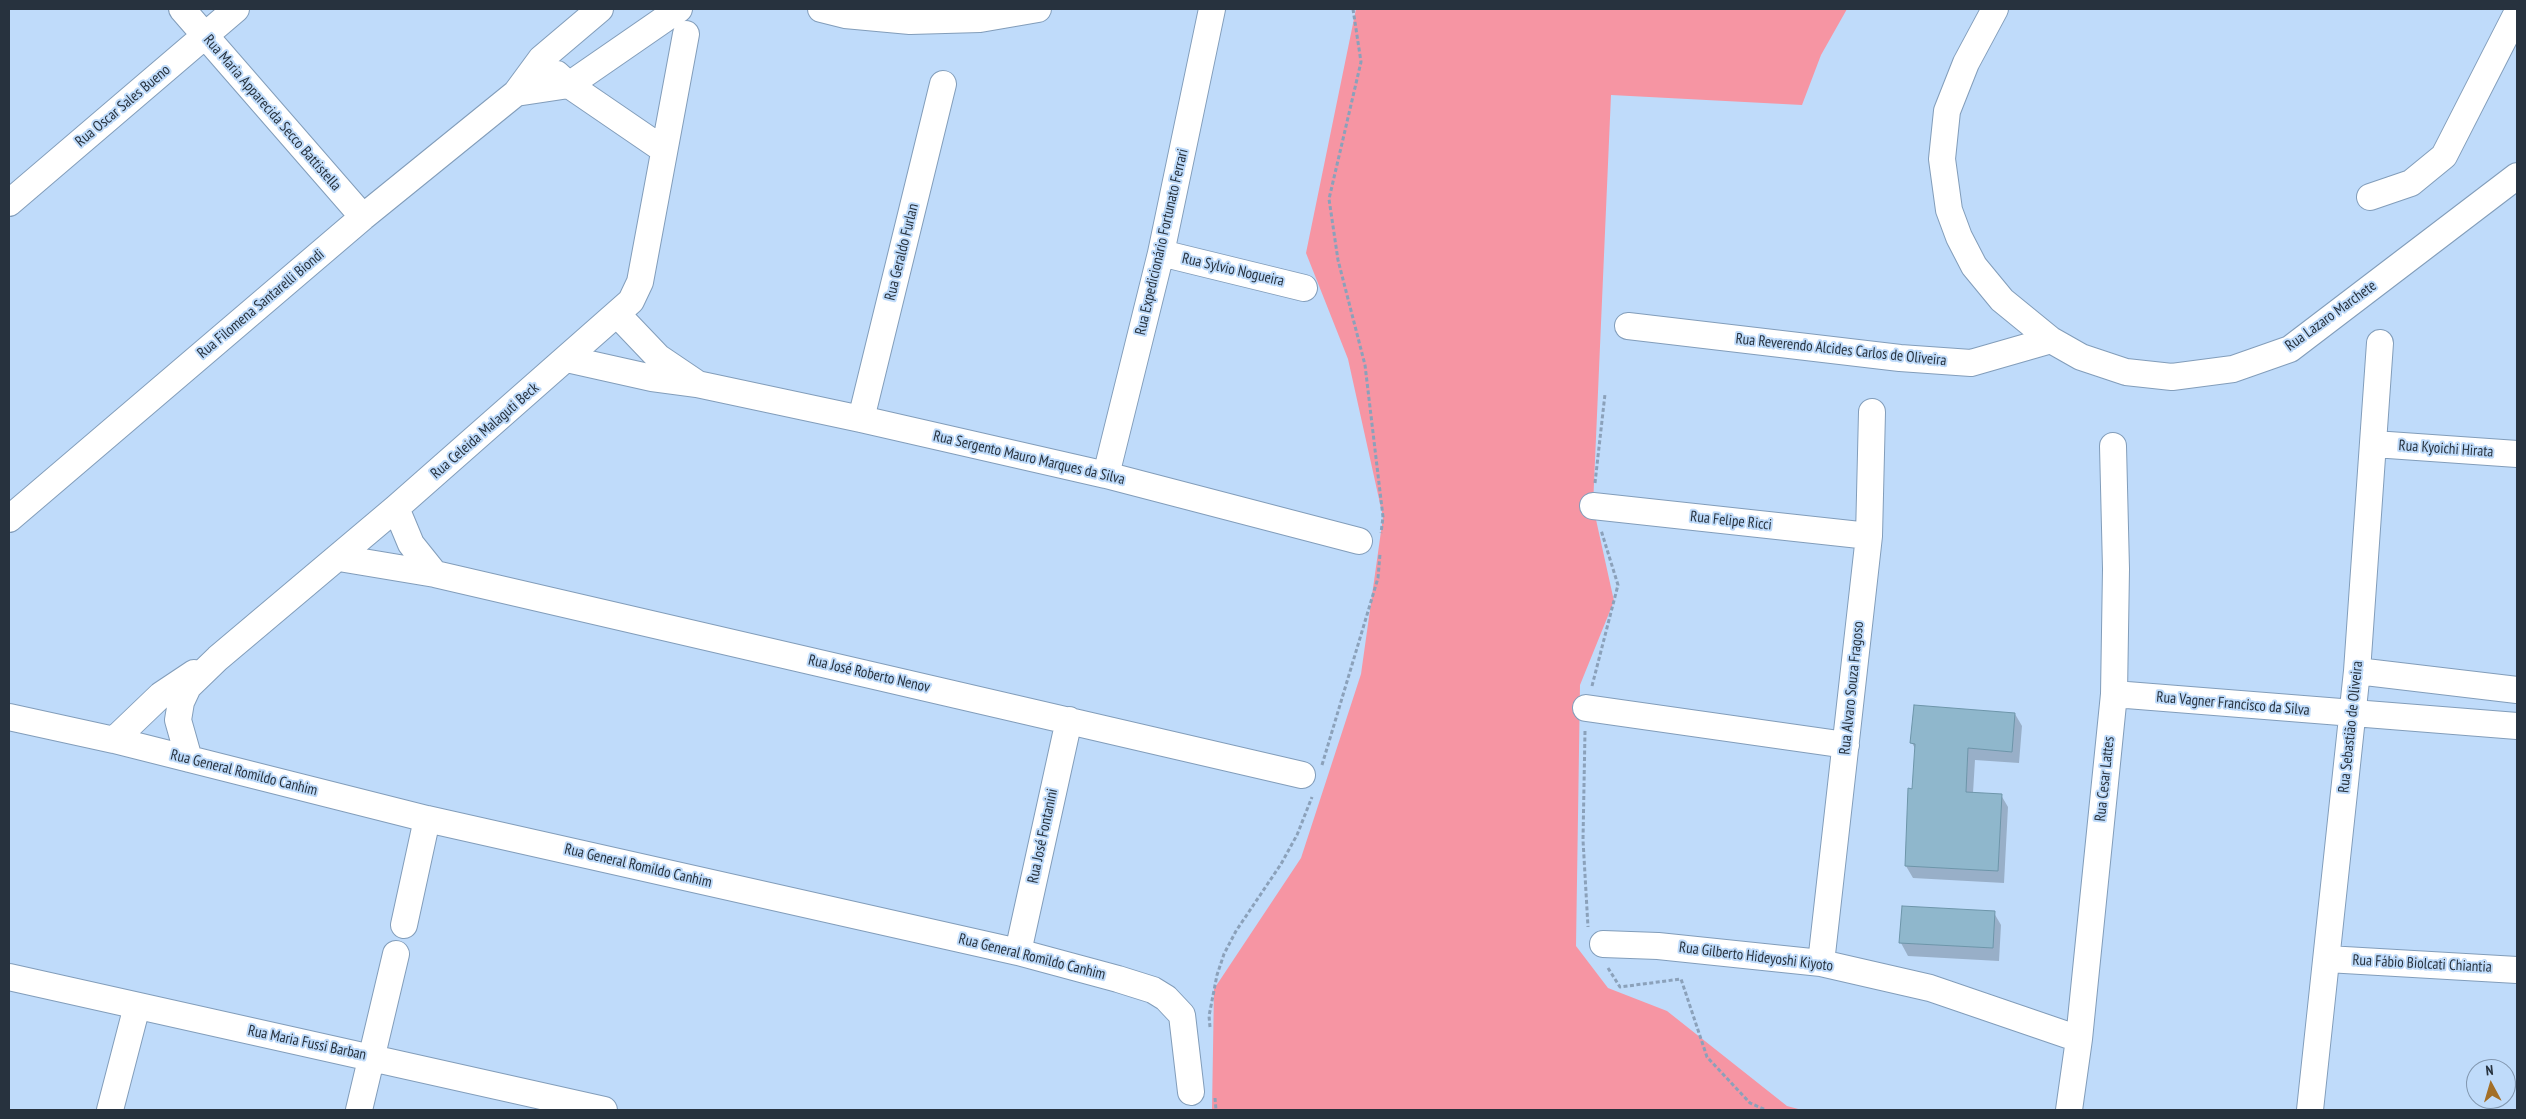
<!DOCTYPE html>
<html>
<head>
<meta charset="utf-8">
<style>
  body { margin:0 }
  #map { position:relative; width:2526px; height:1119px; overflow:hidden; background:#bfdbfa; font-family:"PT Sans Narrow",sans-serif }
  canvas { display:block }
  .frame { position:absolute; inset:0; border:10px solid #27323e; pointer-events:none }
  .north { position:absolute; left:2466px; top:1059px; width:50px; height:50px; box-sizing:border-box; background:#bfdbfa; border:1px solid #8297af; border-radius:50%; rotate:354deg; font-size:14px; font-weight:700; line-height:20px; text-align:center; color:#27323e }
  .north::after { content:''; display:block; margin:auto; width:18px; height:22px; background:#a36f27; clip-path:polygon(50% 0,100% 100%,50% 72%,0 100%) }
</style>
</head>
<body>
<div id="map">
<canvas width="2526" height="1119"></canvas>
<div class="frame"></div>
<div class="north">N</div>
</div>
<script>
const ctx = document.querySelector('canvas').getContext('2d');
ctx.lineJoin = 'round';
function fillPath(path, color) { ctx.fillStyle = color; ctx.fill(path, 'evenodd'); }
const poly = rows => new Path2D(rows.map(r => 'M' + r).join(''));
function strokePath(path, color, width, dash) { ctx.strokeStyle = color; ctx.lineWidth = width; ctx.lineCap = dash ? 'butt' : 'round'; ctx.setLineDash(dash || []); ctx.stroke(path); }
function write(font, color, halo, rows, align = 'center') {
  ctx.font = font + ' "PT Sans Narrow",sans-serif'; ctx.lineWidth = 4; ctx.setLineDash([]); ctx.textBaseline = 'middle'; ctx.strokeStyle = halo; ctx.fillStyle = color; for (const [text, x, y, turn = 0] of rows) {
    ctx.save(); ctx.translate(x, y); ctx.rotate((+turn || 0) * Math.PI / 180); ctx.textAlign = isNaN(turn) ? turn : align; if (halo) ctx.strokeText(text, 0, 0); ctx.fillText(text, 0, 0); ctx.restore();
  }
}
fillPath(poly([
  [1356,9,1847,9,1821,55,1802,105,1611,95,1593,506,1614,601,1580,685,1576,946,1608,988,1667,1011,1787,1106,1802,1110,1212,1110,1214,989,1301,858,1361,674,1383,517,1348,359,1306,253]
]), '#f695a3');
fillPath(poly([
  [2015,714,2022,726,2019,763,1975,760,1973,793,2001,795,2008,807,2004,883,1913,878,1906,866,1916,750,1912,743],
  [1994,913,2001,925,1999,961,1908,956,1901,943]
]), '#0003');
const building = poly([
  [1914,705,2015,713,2012,752,1968,748,1966,792,2002,794,1998,871,1905,866,1908,788,1912,789,1915,744,1910,743,1914,705],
  [1902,906,1995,911,1993,948,1899,943,1902,906]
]);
fillPath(building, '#8fb7cc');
strokePath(building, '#6d95a9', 1);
const minor = poly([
  [182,9,363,217],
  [821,9,845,15,910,21,980,19,1038,9],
  [1995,9,1966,63,1947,111,1942,159,1949,210,1959,237,1974,266,2002,300,2051,340,2081,357,2126,372,2172,377,2233,369,2290,349,2517,176],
  [557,74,569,85,664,150],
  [516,93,569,85,679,9],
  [2370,197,2411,183,2444,156,2517,13],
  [9,203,236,9],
  [1161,253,1304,288],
  [617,314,658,357,695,382],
  [1628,326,1900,358,1971,363,2051,340],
  [567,359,652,378,697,384,861,419,1106,475,1359,541],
  [861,419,943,84],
  [2374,444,2517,454],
  [1106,475,1161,253,1212,9],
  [1593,506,1869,536],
  [396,508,411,544,435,574],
  [9,519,363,217,516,93,541,59,600,9],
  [339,558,435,574,1302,775],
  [2357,671,2517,690],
  [2114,694,2517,726],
  [1586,708,1846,745],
  [9,717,114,740,427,819,1018,952,1118,979,1153,990,1166,998,1182,1015,1191,1092],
  [114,740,161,695,194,673],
  [189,759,178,720,181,702,188,687,218,658,396,508,631,301,640,282,686,34],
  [404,925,427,819],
  [1603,944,1658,946,1821,963,1930,988,2079,1039],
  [1018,952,1069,720],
  [2327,959,2517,970],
  [1821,963,1869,536,1872,412],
  [9,977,604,1110],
  [110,1110,137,1006],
  [359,1110,396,954],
  [2069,1110,2079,1039,2114,694,2116,569,2113,446],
  [2310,1110,2357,671,2380,343]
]);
strokePath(minor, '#829dba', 28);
strokePath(poly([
  [1353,9,1361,62,1329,199,1338,260,1365,365,1383,517,1381,533],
  [1595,483,1605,394],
  [1592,686,1618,585,1601,530],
  [1585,731,1583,840,1588,927],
  [1322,765,1378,578,1380,554],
  [1608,968,1620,987,1681,979,1707,1057,1750,1103,1766,1110],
  [1210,1027,1209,1016,1217,975,1224,954,1236,931,1281,864,1297,835,1312,797],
  [1215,1098,1216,1110]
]), '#8ba1ba', 3, [4, 2.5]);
strokePath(minor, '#fff', 26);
write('15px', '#27323e', '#bfdbfa', [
  ["Rua Oscar Sales Bueno",123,106,-40],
  ["Rua Maria Apparecida Secco Battistella",272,113,49],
  ["Rua Expedicionário Fortunato Ferrari",1162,242,-77],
  ["Rua Geraldo Furlan",902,252,-76],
  ["Rua Sylvio Nogueira",1233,270,13],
  ["Rua Filomena Santarelli Biondi",261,304,-40],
  ["Rua Lazaro Marchete",2331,316,-36],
  ["Rua Reverendo Alcides Carlos de Oliveira",1841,350,6],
  ["Rua Celeida Malaguti Beck",485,431,-41],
  ["Rua Kyoichi Hirata",2446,449,4],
  ["Rua Sergento Mauro Marques da Silva",1029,458,13],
  ["Rua Felipe Ricci",1731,521,6],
  ["Rua José Roberto Nenov",869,674,13],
  ["Rua Alvaro Souza Fragoso",1852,688,-84],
  ["Rua Vagner Francisco da Silva",2233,704,5],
  ["Rua Sebastião de Oliveira",2351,727,-84],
  ["Rua General Romildo Canhim",244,773,14],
  ["Rua Cesar Lattes",2105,779,-84],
  ["Rua José Fontanini",1043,836,-78],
  ["Rua General Romildo Canhim",638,866,13],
  ["Rua General Romildo Canhim",1032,957,14],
  ["Rua Gilberto Hideyoshi Kiyoto",1756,957,7],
  ["Rua Fábio Biolcati Chiantia",2422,964,3],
  ["Rua Maria Fussi Barban",307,1043,12]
]);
</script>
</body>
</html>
